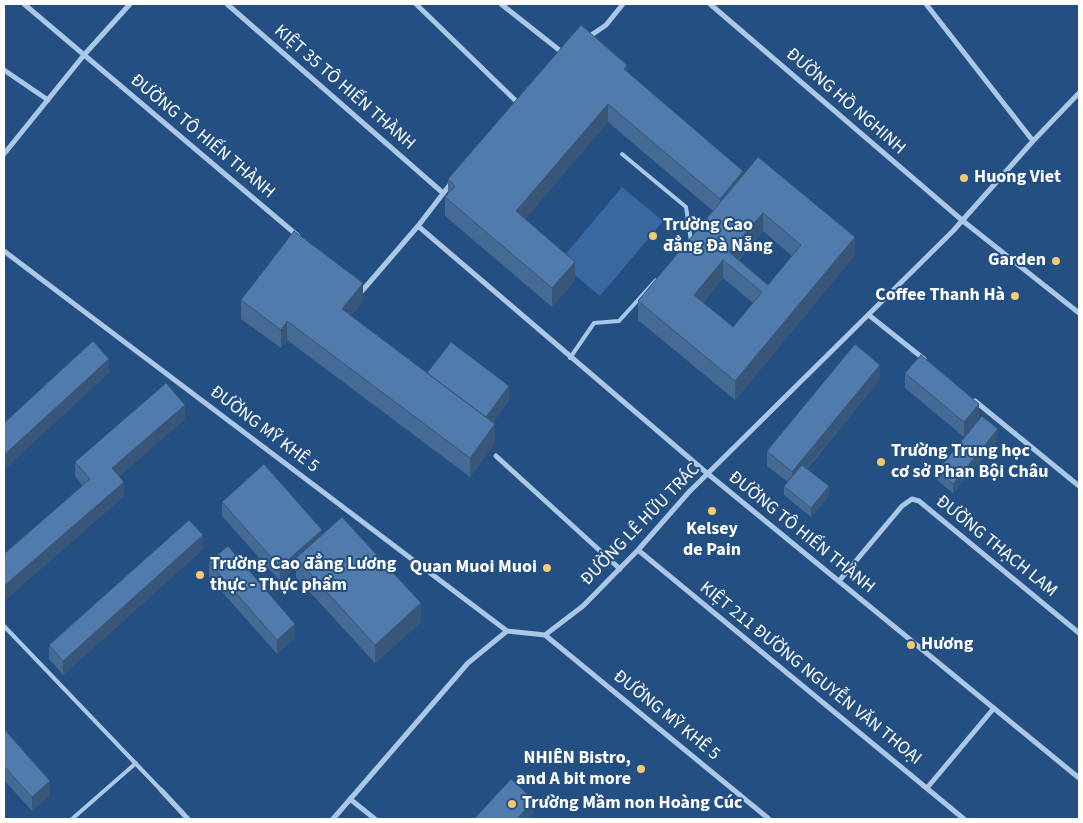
<!DOCTYPE html>
<html>
<head>
<meta charset="utf-8">
<style>
  body { margin:0 }
  #map { position:relative; width:1083px; height:823px; overflow:hidden; background:#234f82; font-family:"Source Sans 3",sans-serif }
  canvas { display:block }
  .frame { position:absolute; inset:0; border:5px solid #fff; pointer-events:none }
</style>
</head>
<body>
<div id="map">
<canvas width="1083" height="823"></canvas>
<div class="frame"></div>
</div>
<script>
const ctx = document.querySelector('canvas').getContext('2d');
ctx.lineJoin = 'round';
function fillPath(path, color) { ctx.fillStyle = color; ctx.fill(path, 'evenodd'); }
const poly = rows => new Path2D(rows.map(r => 'M' + r).join(''));
function strokePath(path, color, width, dash) { ctx.strokeStyle = color; ctx.lineWidth = width; ctx.lineCap = dash ? 'butt' : 'round'; ctx.setLineDash(dash || []); ctx.stroke(path); }
function write(font, color, halo, rows, align = 'center') {
  ctx.font = font + ' "Source Sans 3",sans-serif'; ctx.lineWidth = 4; ctx.setLineDash([]); ctx.textBaseline = 'middle'; ctx.strokeStyle = halo; ctx.fillStyle = color; for (const [text, x, y, turn = 0] of rows) {
    ctx.save(); ctx.translate(x, y); ctx.rotate((+turn || 0) * Math.PI / 180); ctx.textAlign = isNaN(turn) ? turn : align; if (halo) ctx.strokeText(text, 0, 0); ctx.fillText(text, 0, 0); ctx.restore();
  }
}
fillPath(poly([
  [622,187,663,221,600,296,559,262]
]), '#3769a0');
strokePath(poly([
  [622,154,686,207,691,241],
  [570,358,594,323,619,321,656,280],
  [4,626,161,790],
  [72,819,136,763]
]), '#abc7e7', 4);
strokePath(poly([
  [24,4,298,236],
  [227,4,443,193],
  [416,4,517,102],
  [501,4,563,53],
  [710,4,963,221,1079,313],
  [926,4,1033,141],
  [587,38,606,25,623,4],
  [4,70,48,100],
  [4,154,84,55,130,4],
  [418,226,708,474,1079,778],
  [4,251,507,631],
  [358,287,362,291,418,226,452,182],
  [870,316,924,359],
  [975,401,1079,486],
  [496,456,620,569],
  [638,550,964,819],
  [839,581,902,506,912,499,919,501,1079,633],
  [545,635,769,819],
  [927,788,994,708],
  [161,790,188,819],
  [350,799,375,819],
  [333,819,468,663,507,631,545,635,583,606,638,550,689,492,953,231,1033,141,1079,93]
]), '#abc7e7', 5);
fillPath(poly([
  [627,73,743,174,855,255,735,400,638,320,638,301,713,211,608,122,525,219,575,280,552,307,445,216,445,197,448,194,448,179],
  [763,231,792,256,768,285,739,260],
  [723,278,753,303,733,327,703,303],
  [241,300,363,301,351,316,427,373,509,400,493,422,495,443,470,477,287,340,281,348,241,319],
  [905,373,979,418,964,437,905,388],
  [880,379,807,469,829,496,811,517,784,495,784,486,788,482,767,466,767,451],
  [185,419,119,476,124,496,4,601,4,554,83,486,75,476,75,462],
  [998,439,953,493,937,480,937,471],
  [222,502,322,535,421,622,375,663,296,577,296,567,280,581,222,516],
  [203,549,63,675,49,659,49,645],
  [209,562,295,638,277,654,209,577],
  [4,729,50,795,32,811,4,780]
]), '#456a94');
fillPath(poly([
  [627,65,627,84,624,69],
  [608,104,608,122,516,230,516,211],
  [743,171,743,190,720,217,720,199],
  [763,213,763,231,732,267,729,252],
  [855,237,855,255,735,400,735,381],
  [723,260,723,278,694,314,694,295],
  [575,262,575,280,552,307,552,288],
  [363,283,363,301,342,328,342,309],
  [287,321,287,340,281,348,281,330],
  [109,359,109,373,4,470,4,455],
  [880,365,880,379,792,486,792,472],
  [509,386,509,400,484,434,484,420],
  [979,404,979,418,964,437,964,422],
  [185,405,185,419,112,483,112,468],
  [495,424,495,443,470,477,470,458],
  [998,429,998,439,953,493,953,484],
  [124,482,124,496,4,601,4,586],
  [829,486,829,496,811,517,811,508],
  [322,530,322,544,296,558,296,567,280,581,280,567],
  [203,535,203,549,63,675,63,661],
  [421,603,421,622,375,663,375,645],
  [295,624,295,638,277,654,277,640],
  [50,781,50,795,32,811,32,797],
  [534,800,534,814,530,819,517,819]
]), '#385678');
const building = poly([
  [581,25,627,65,624,69,743,171,720,199,608,104,516,211,575,262,552,288,445,197,455,186,448,179,581,25],
  [758,157,855,237,735,381,638,301,758,157],
  [763,213,801,245,768,285,729,252,763,213],
  [723,260,762,292,733,327,694,295,723,260],
  [294,231,363,283,342,309,495,424,470,458,287,321,281,330,241,300,294,231],
  [93,341,109,359,4,455,4,423,93,341],
  [451,342,509,386,486,417,427,373,451,342],
  [855,344,880,365,792,472,767,451,855,344],
  [921,355,979,404,964,422,905,373,921,355],
  [166,383,185,405,112,468,124,482,4,586,4,554,90,479,75,462,166,383],
  [982,416,998,429,953,484,937,471,982,416],
  [264,464,322,530,280,567,222,502,264,464],
  [802,465,829,486,811,508,784,486,802,465],
  [342,517,421,603,375,645,296,558,342,517],
  [189,520,203,535,63,661,49,645,189,520],
  [228,546,295,624,277,640,209,562,228,546],
  [4,729,50,781,32,797,4,766,4,729],
  [511,779,534,800,517,819,474,819,511,779]
]);
fillPath(building, '#507bac');
strokePath(building, '#385678', 1);
for (const [x, y, r, color] of [
  [964,178,5,"#f2c96e"],
  [653,236,5,"#f2c96e"],
  [1056,261,5,"#f2c96e"],
  [1015,296,5,"#f2c96e"],
  [881,462,5,"#f2c96e"],
  [712,511,5,"#f2c96e"],
  [547,568,5,"#f2c96e"],
  [200,575,5,"#f2c96e"],
  [911,645,5,"#f2c96e"],
  [641,769,5,"#f2c96e"],
  [512,804,5,"#f2c96e"]
]) { const dot = new Path2D(); dot.arc(x, y, r, 0, 2 * Math.PI); ctx.fillStyle = color; ctx.fill(dot); strokePath(dot, '#234f82', 2); }
write('18px', '#fff', '#234f82', [
  ["KIỆT 35 TÔ HIẾN THÀNH",344,88,41],
  ["ĐƯỜNG HỒ NGHINH",845,102,41],
  ["ĐƯỜNG TÔ HIẾN THÀNH",202,137,40],
  ["ĐƯỜNG MỸ KHÊ 5",264,430,37],
  ["ĐƯỜNG LÊ HỮU TRÁC",641,525,-46],
  ["ĐƯỜNG TÔ HIẾN THÀNH",801,533,39],
  ["ĐƯỜNG THẠCH LAM",996,547,39],
  ["KIỆT 211 ĐƯỜNG NGUYỄN VĂN THOẠI",810,674,39],
  ["ĐƯỜNG MỸ KHÊ 5",666,716,39]
]);
write('bold 18px', '#fff', '#234f82', [
  ["Huong Viet",974,178],
  ["Trường Cao",663,226],
  ["đẳng Đà Nẵng",663,247],
  ["Garden",1046,261,"right"],
  ["Coffee Thanh Hà",1005,296,"right"],
  ["Trường Trung học",891,452],
  ["cơ sở Phan Bội Châu",891,473],
  ["Kelsey",712,530,"center"],
  ["de Pain",712,551,"center"],
  ["Trường Cao đẳng Lương",210,565],
  ["thực - Thực phẩm",210,586],
  ["Quan Muoi Muoi",537,568,"right"],
  ["Hương",921,645],
  ["NHIÊN Bistro,",631,759,"right"],
  ["and A bit more",631,780,"right"],
  ["Trường Mầm non Hoàng Cúc",522,804]
], 'left');
</script>
</body>
</html>
